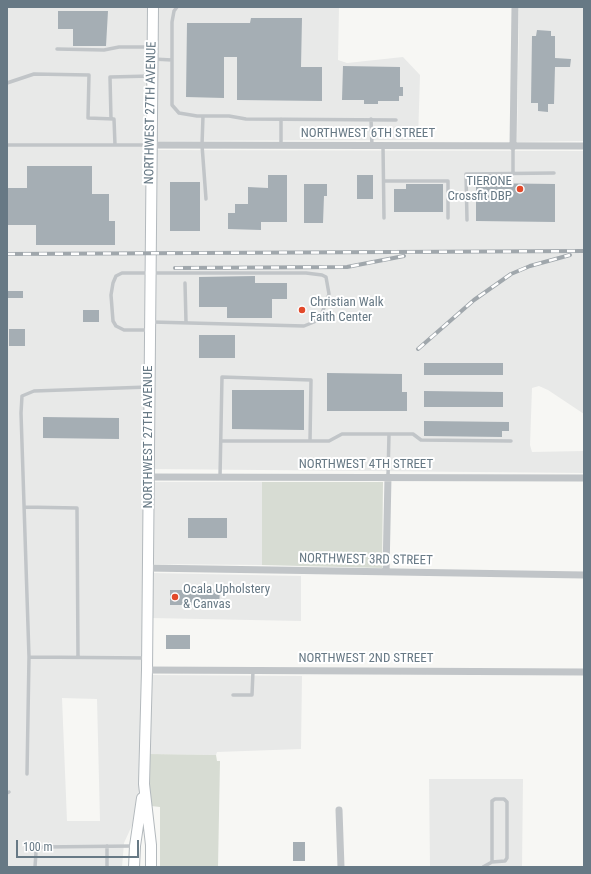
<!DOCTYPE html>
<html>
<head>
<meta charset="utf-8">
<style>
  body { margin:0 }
  #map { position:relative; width:591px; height:874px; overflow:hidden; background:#f7f7f4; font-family:"Roboto Condensed",sans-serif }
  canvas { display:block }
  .frame { position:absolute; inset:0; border:8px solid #677985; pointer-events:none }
  .scale { position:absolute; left:16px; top:840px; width:123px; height:18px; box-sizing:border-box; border:2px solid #677985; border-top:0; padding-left:5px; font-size:12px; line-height:14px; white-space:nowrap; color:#677985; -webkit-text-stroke:3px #fff; paint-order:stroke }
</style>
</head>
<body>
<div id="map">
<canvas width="591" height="874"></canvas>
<div class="frame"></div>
<div class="scale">100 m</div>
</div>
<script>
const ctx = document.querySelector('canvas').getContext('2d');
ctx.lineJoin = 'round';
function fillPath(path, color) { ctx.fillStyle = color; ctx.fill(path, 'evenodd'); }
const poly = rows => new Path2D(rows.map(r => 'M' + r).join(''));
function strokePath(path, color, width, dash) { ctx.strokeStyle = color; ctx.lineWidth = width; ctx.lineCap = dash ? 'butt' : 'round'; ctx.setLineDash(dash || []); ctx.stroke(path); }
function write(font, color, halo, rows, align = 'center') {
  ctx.font = font + ' "Roboto Condensed",sans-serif'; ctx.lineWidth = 4; ctx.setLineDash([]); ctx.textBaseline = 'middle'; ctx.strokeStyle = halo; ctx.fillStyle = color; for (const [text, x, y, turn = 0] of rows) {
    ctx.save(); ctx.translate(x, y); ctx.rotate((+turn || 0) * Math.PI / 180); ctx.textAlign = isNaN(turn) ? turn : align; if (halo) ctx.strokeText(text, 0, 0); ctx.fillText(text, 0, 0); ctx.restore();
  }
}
fillPath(poly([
  [7,7,148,7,143,670,140,784,134,821,124,843,122,867,7,867],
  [62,698,97,699,100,821,67,821],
  [157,7,339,7,338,60,347,63,403,57,420,75,418,140,155,141],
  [519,7,584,7,584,141,517,142],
  [155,150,584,151,584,414,548,390,539,386,532,388,530,445,532,452,584,451,584,473,153,469],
  [152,482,262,482,262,565,151,564],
  [151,573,301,576,301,621,151,618],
  [151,675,302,676,301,749,217,752,216,755,149,754],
  [429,779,523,779,522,867,430,867]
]), '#e8e9e8');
fillPath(poly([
  [262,482,383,482,382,568,262,565],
  [149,754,216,755,217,761,220,761,218,867,160,867,160,807,151,806,148,785]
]), '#d7dcd3');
fillPath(poly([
  [58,11,108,11,106,46,73,46,73,29,58,29],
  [251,18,302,18,301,67,322,67,322,101,237,100,237,57,224,57,224,98,186,97,187,23,250,23],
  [537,30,551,31,551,36,555,36,555,58,571,59,570,67,555,67,554,104,548,104,548,112,538,111,538,103,531,103,532,36,536,36],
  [343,66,400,67,400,87,403,87,403,96,399,96,399,101,378,101,378,104,364,104,364,100,342,100],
  [27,166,92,166,92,194,109,194,109,221,115,221,115,245,36,245,36,225,7,225,7,188,27,188],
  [268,175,287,175,287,222,261,222,261,230,228,229,228,213,235,213,235,204,248,204,248,187,268,188],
  [357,175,373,175,373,199,357,199],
  [170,182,200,182,200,231,170,231],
  [476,183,555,184,555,222,476,221],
  [304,184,327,184,327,196,324,196,323,223,304,223],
  [406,184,443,184,443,212,394,212,394,189,406,189],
  [255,276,255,283,287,283,287,299,272,299,272,318,227,318,227,307,199,307,199,277],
  [7,291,23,291,23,298,7,298],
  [83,310,99,310,99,322,83,322],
  [9,329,25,329,25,346,9,346],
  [199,335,235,335,235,358,199,358],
  [424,363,503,363,503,375,424,375],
  [327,373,402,374,402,392,407,392,407,411,327,411],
  [232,390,304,390,304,430,232,429],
  [424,391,503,392,503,407,424,407],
  [43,417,119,418,119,439,43,438],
  [424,421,509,422,509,431,502,431,502,437,424,436],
  [188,518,227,518,227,538,188,538],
  [170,590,220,590,219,605,170,605],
  [166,635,190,635,190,649,166,649],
  [293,842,305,842,305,861,293,861]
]), '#a5aeb4');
const secondary = poly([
  [134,867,135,846,142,798],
  [151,867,151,845,144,784,147,670,153,7]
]);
strokePath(secondary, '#b3b9bd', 12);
strokePath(poly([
  [57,49,104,50,119,47,151,47],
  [153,59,172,60,172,22,174,11,177,7],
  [172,60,172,105,179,113,197,116,229,116,246,119,396,120],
  [7,83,34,74,89,75,88,118,114,119,115,145],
  [203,116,202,145,206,199],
  [111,119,110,77,151,76],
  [281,119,281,146],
  [371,119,372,146],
  [7,145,150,145],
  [383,146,384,218],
  [513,147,513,174],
  [384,181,448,181,448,218],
  [467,220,466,174,554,173],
  [185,283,186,322],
  [148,330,124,330,116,326,113,321,111,295,113,283,116,276,122,273,306,273,322,275,326,277,329,294,322,313,314,322,304,326,152,322],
  [221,441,329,441,342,434,413,434,421,440,511,441],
  [220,477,222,377,311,380,310,441],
  [388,477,389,434],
  [24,507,77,508,78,657],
  [29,657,21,413,22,396,34,391,148,387],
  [233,695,252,695,253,671],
  [27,774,29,657,147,658],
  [7,793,9,792],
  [35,867,36,852,42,847,134,846],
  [107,867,107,846],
  [483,867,492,862,505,861,507,858,507,802,504,799,495,799,492,801,492,862]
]), '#c1c5c8', 3.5);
strokePath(poly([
  [151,145,584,146],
  [513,147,515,7],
  [148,477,584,478],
  [147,568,584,575],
  [386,572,388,477],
  [147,670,584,672],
  [339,810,341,867]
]), '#c1c5c8', 7);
strokePath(secondary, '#fff', 10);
const rail = poly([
  [7,254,584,251],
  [175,268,347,267,404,256],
  [418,349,474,300,511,274,530,266,570,255]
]);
strokePath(rail, '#a0a7ac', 4);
strokePath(rail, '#fff', 2.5, [8]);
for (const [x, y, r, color] of [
  [520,189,4,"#e2492a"],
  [302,310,4,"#e2492a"],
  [175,597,4,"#e2492a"]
]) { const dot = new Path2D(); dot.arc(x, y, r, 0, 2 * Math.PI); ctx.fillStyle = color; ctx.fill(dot); strokePath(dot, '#fff', 1.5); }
write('13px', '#677985', '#fff', [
  ["NORTHWEST 27TH AVENUE",151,113,-89],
  ["NORTHWEST 6TH STREET",368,134],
  ["NORTHWEST 27TH AVENUE",149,437,-90],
  ["NORTHWEST 4TH STREET",366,465],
  ["NORTHWEST 3RD STREET",366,560,1],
  ["NORTHWEST 2ND STREET",366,659]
]);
write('13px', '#677985', '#fff', [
  ["TIERONE",512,182,"right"],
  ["Crossfit DBP",512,197,"right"],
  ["Christian Walk",310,303],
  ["Faith Center",310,318],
  ["Ocala Upholstery",183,590],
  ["& Canvas",183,605]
], 'left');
</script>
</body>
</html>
